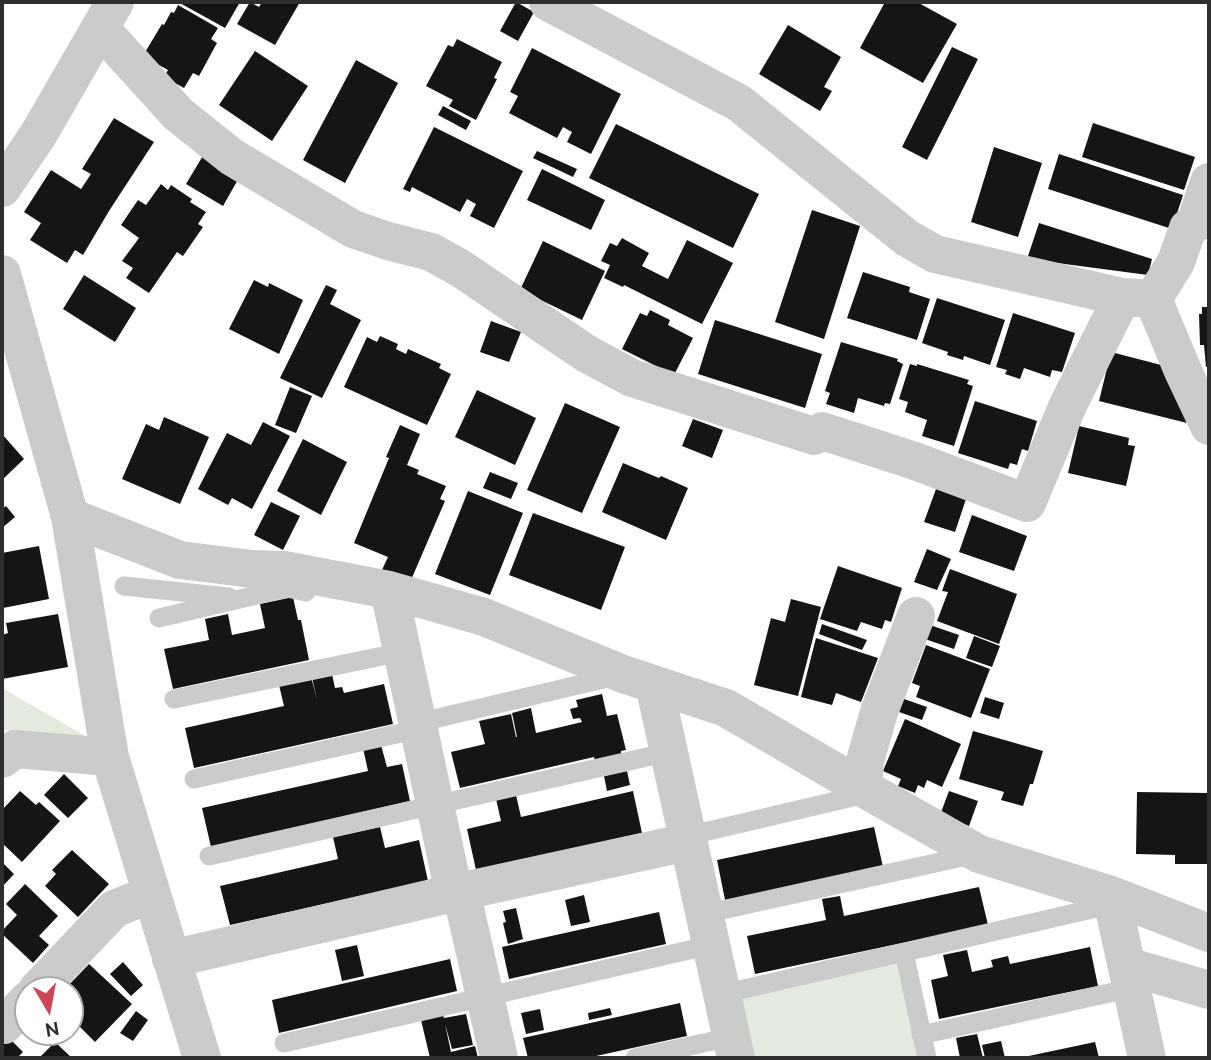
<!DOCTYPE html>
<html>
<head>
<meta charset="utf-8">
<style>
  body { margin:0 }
  #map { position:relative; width:1211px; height:1060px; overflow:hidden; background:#fff; font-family:Ubuntu,sans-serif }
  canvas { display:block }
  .frame { position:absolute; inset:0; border:4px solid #2e2e2e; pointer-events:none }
  .north { position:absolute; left:14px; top:976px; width:70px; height:70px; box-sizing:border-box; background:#fff; border:2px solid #ababab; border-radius:50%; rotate:170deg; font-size:19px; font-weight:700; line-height:28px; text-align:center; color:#2e2e2e }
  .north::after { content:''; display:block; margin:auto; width:24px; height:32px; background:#d14456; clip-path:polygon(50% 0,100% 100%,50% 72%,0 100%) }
</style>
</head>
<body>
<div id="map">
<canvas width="1211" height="1060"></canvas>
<div class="frame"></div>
<div class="north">N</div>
</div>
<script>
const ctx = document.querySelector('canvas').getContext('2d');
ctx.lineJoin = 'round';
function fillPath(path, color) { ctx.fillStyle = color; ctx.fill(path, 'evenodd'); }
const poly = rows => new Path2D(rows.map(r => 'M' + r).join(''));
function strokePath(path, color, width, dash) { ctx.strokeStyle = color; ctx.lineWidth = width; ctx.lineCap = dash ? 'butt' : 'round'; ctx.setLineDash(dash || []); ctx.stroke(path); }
fillPath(poly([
  [2,688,87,737,2,730],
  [897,959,918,1058,752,1058,738,994]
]), '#e5eade');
fillPath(poly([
  [178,2,240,2,225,28],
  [250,2,259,7,262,2,300,2,275,45,237,24],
  [516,2,534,12,518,41,500,31],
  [885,2,917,2,957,24,923,83,860,48],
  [178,5,218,28,211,39,217,43,199,76,193,73,184,88,164,77,168,70,148,59,144,54,162,24,164,25,171,12,174,13],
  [788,25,841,57,824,87,832,91,820,111,759,74],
  [457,39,502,62,494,78,497,79,476,120,449,106,453,100,426,86,448,45,453,47],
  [952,47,978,59,927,160,902,147],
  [532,48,621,94,591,154,567,142,572,132,563,127,557,138,509,113,518,96,510,92],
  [255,51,308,86,272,141,219,105],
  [356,60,398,83,345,183,303,160],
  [443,106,471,121,466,130,438,115],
  [114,118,154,142,109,211,83,255,75,250,67,263,30,240,41,223,24,212,51,170,81,189,91,174,82,169],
  [1093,123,1195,157,1184,190,1082,157],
  [616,124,759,194,733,248,589,178],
  [434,127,523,171,494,228,470,216,476,204,467,199,460,212,412,187,410,192,403,189],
  [994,147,1042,163,1018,237,971,222],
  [537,151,577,169,573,177,533,158],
  [204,154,240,176,223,206,186,184],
  [1059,154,1183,195,1172,229,1048,189],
  [542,169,605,200,591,230,527,200],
  [161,184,168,190,171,185,192,199,190,202,206,212,198,224,203,227,183,256,177,252,149,293,126,278,133,268,122,261,139,238,121,225,138,200,146,205],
  [812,210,860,226,824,339,775,322],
  [1039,223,1152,259,1148,275,1027,259],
  [622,238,649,253,642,266,668,279,687,240,733,263,702,324,624,285,623,287,604,278,610,265,601,261,610,243,617,246],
  [543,241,605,271,582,320,520,290],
  [863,272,910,287,909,292,930,299,917,340,847,318],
  [84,275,136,308,115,342,63,309],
  [254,280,268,287,269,283,303,300,279,354,229,329],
  [326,285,337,290,330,304,361,320,322,398,280,378],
  [937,298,1005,320,990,365,964,356,963,360,947,355,948,352,922,343],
  [1202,307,1209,307,1209,366,1206,367,1204,345,1200,345,1199,314,1202,314],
  [650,310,670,320,668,325,693,338,674,375,622,349,640,313,647,316],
  [1013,313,1075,333,1062,372,1052,370,1050,377,1024,368,1020,379,1005,374,1007,370,996,367],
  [715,320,822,354,805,408,698,374],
  [491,321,521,332,509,362,480,352],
  [380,336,398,344,396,349,406,354,408,349,441,364,439,368,451,374,427,425,344,387,367,337,377,342],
  [841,342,898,359,897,361,903,364,890,404,885,403,884,406,858,398,854,413,826,404,830,393,825,391],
  [1111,352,1165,366,1187,423,1099,401],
  [910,364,917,366,917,364,969,380,967,384,973,386,954,446,922,436,927,420,905,412,908,402,899,399],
  [290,387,312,396,296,433,275,425],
  [477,390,536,418,515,465,455,437],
  [975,401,1037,421,1028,451,1022,449,1017,465,1010,463,1008,469,958,453],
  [565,403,620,427,582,513,527,490],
  [164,417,209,437,180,504,122,479,146,424,159,430],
  [693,419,723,430,712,458,682,446],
  [263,422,290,436,252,509,232,498,228,505,198,489,227,433,251,445],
  [400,425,420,434,407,465,419,470,417,474,446,486,440,499,445,501,411,580,381,572,388,557,354,543,389,458,386,457],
  [1079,426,1129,438,1128,445,1135,446,1126,486,1068,473],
  [2,434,24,459,2,480],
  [303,439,347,462,321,515,277,491],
  [623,463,659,478,661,476,688,488,666,540,602,512],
  [490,472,518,483,511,499,483,488],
  [936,489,966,499,955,532,924,522],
  [468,491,523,513,490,595,435,574],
  [271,502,300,516,283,550,254,535],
  [6,506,15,517,2,528,2,509],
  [533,513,625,547,601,610,509,575],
  [972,515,1027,536,1014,571,959,552],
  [39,546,49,599,3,608,2,553],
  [927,549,951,559,937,590,914,582],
  [838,566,902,588,891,622,885,620,882,629,861,622,857,631,820,619],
  [950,569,1017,594,999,644,937,621,948,592,942,591],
  [293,597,298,620,301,620,309,660,173,689,164,649,209,640,205,619,228,614,232,635,265,628,260,604],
  [791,599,821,607,798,696,754,685,771,618,785,622],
  [58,614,68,667,2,679,2,635,8,633,6,623],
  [822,624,867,640,862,650,819,634],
  [930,625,959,635,954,649,925,639],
  [974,636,1000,646,992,667,966,658],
  [816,638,878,658,861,702,836,693,832,705,801,697],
  [926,645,990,669,971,718,916,697,920,686,912,683],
  [332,674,335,688,342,687,344,693,384,684,393,724,194,768,185,728,284,706,279,685,311,677,317,699,312,678],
  [602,694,607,716,617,714,626,750,621,751,621,754,595,761,594,757,460,788,451,752,485,744,479,721,511,714,516,737,517,737,512,713,531,708,536,733,582,722,580,718,573,719,570,709,578,707,576,700],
  [985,697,1004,703,999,719,980,713],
  [904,699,927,707,922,720,899,712],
  [905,719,961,744,942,787,927,780,924,788,918,785,915,793,898,786,901,779,883,771],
  [973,731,1043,751,1033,784,1030,784,1023,806,1001,800,1004,792,959,779],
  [381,745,387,767,402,764,410,801,211,847,202,808,368,771,363,748],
  [627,771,630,785,607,791,604,776],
  [64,774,88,798,68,818,44,795],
  [20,791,36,805,39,802,60,821,22,862,2,843,2,810],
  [633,791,642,833,476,870,467,829,501,821,496,799,516,795,521,817],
  [949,791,978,801,969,826,940,815],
  [1137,792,1209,793,1209,855,1207,855,1207,864,1175,864,1175,855,1136,854],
  [380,827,385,848,419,840,428,881,230,925,220,886,338,859,333,837],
  [874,827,883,867,725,900,717,860],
  [72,850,109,884,78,917,45,886,56,874,52,870],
  [2,862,14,874,2,887],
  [25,884,58,916,39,936,49,945,33,963,2,934,2,931,17,915,6,904],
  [979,887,988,925,755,974,747,936,826,920,822,899,840,896,844,916],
  [584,895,590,922,571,926,565,900],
  [516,908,523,939,508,944,503,923,506,922,503,911],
  [659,912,666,944,509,979,502,947],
  [357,945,364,976,342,981,335,950],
  [1090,947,1098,986,939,1019,931,980,948,976,943,955,967,950,972,972,993,967,991,960,1008,956,1010,964],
  [450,959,457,991,279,1033,272,1000],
  [123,962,143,985,131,996,110,974],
  [89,964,132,1004,95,1042,70,1017,70,990,64,990],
  [680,1003,687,1036,587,1058,528,1058,523,1038],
  [610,1008,612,1015,589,1020,588,1013],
  [540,1009,544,1030,526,1034,521,1013],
  [136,1011,148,1020,133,1041,120,1033],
  [466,1014,473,1045,452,1049,445,1024,451,1052,475,1046,478,1058,430,1058,421,1020,443,1015,444,1018],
  [2,1031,23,1052,17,1058,2,1058],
  [977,1034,983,1058,960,1058,956,1038],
  [1001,1041,1005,1058,985,1058,982,1045],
  [55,1042,72,1058,39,1058],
  [1095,1042,1099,1058,1024,1058,1024,1057]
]), '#151515');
strokePath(poly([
  [124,586,229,597],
  [159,618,287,588,306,592],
  [174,699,402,652],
  [417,723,616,676],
  [194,779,419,729],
  [687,836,870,793],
  [209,856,669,752],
  [704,914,976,854],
  [904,952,927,1058],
  [722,994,1114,904],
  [921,1035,1132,988],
  [284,1043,711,945],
  [635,1058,731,1037]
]), '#cbcbcb', 19);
strokePath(poly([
  [548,2,739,103,907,238,935,254,1122,297,1153,299],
  [100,28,178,114,232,157,353,229,388,241,431,252,460,268,587,354,632,378,814,436,822,431,912,460,1027,503,1068,405,1122,297],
  [1209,182,1195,224,1188,228,1176,262,1153,299,1183,371,1209,426],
  [2,188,38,135,115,2],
  [2,274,70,517,110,757,202,1058],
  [70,517,180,560,252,569,284,570,389,590,484,617,623,674,726,708,863,788,979,854,1111,895,1209,933],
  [389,590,454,893],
  [654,684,736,1058],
  [2,759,15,749,110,757],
  [863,788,865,761,879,712,916,616],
  [461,891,499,1058],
  [1111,895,1147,1058],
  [171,959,454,893,688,842],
  [1127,966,1209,990],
  [37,990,114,909,151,894],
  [4,1025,28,1000]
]), '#cbcbcb', 38);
</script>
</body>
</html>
